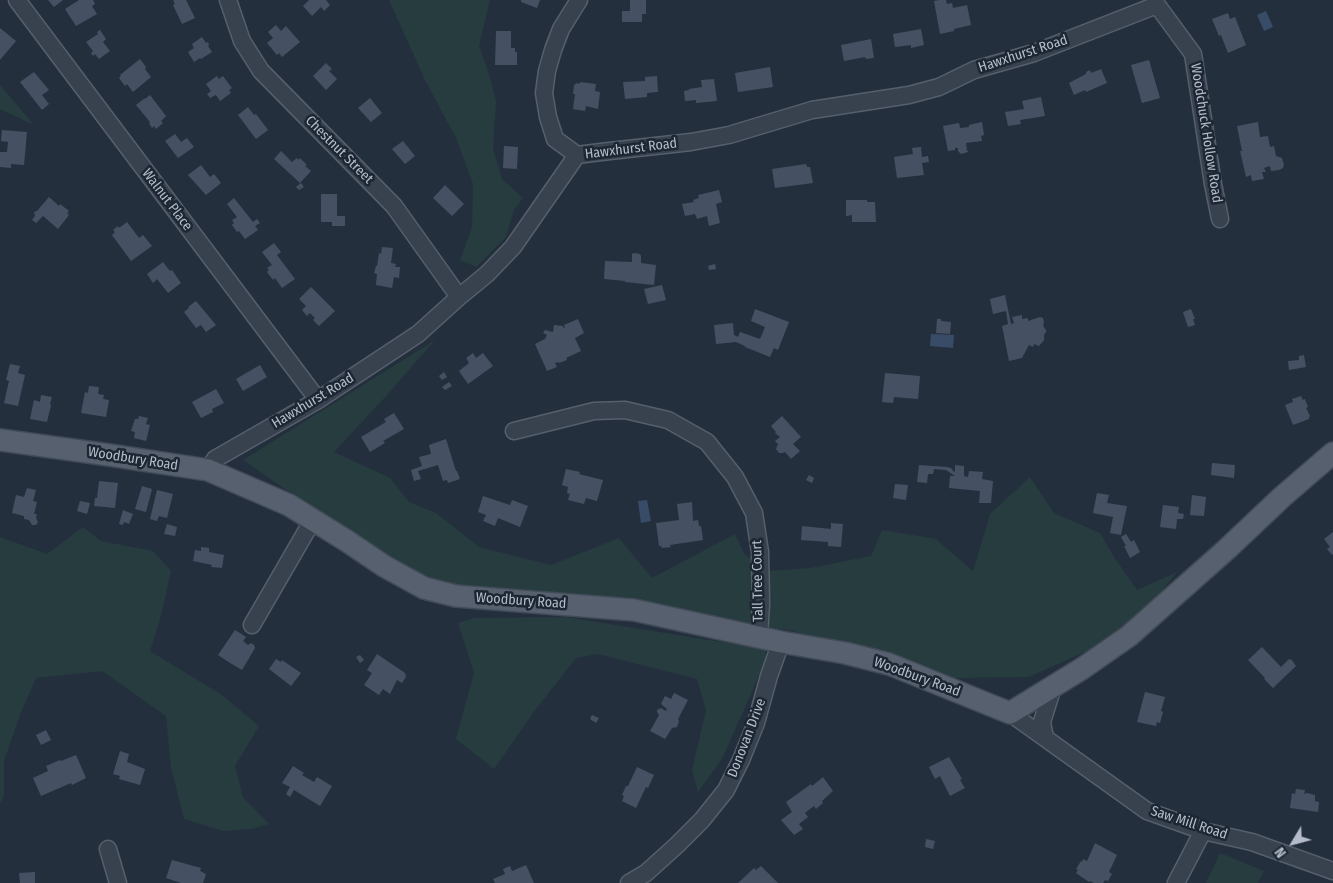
<!DOCTYPE html>
<html>
<head>
<meta charset="utf-8">
<style>
  body { margin:0 }
  #map { position:relative; width:1333px; height:883px; overflow:hidden; background:#242f3e; font-family:"Fira Sans Condensed",sans-serif }
  canvas { display:block }
  .north { position:absolute; left:1268px; top:818px; width:50px; height:50px; -webkit-text-stroke:4px #1d2633; paint-order:stroke; rotate:233deg; font-size:14px; font-weight:700; line-height:20px; text-align:center; color:#b4bcc9 }
  .north::after { content:''; display:block; margin:auto; width:18px; height:22px; background:#b4bcc9; clip-path:polygon(50% 0,100% 100%,50% 72%,0 100%) }
</style>
</head>
<body>
<div id="map">
<canvas width="1333" height="883"></canvas>
<div class="north">N</div>
</div>
<script>
const ctx = document.querySelector('canvas').getContext('2d');
ctx.lineJoin = 'round';
function fillPath(path, color) { ctx.fillStyle = color; ctx.fill(path, 'evenodd'); }
const poly = rows => new Path2D(rows.map(r => 'M' + r).join(''));
function strokePath(path, color, width, dash) { ctx.strokeStyle = color; ctx.lineWidth = width; ctx.lineCap = dash ? 'butt' : 'round'; ctx.setLineDash(dash || []); ctx.stroke(path); }
function write(font, color, halo, rows, align = 'center') {
  ctx.font = font + ' "Fira Sans Condensed",sans-serif'; ctx.lineWidth = 5; ctx.setLineDash([]); ctx.textBaseline = 'middle'; ctx.strokeStyle = halo; ctx.fillStyle = color; for (const [text, x, y, turn = 0] of rows) {
    ctx.save(); ctx.translate(x, y); ctx.rotate((+turn || 0) * Math.PI / 180); ctx.textAlign = isNaN(turn) ? turn : align; if (halo) ctx.strokeText(text, 0, 0); ctx.fillText(text, 0, 0); ctx.restore();
  }
}
fillPath(poly([
  [389,0,490,0,479,46,490,77,496,101,493,149,502,179,523,198,514,210,506,237,476,267,460,260,472,227,473,184,456,138,425,80],
  [0,85,34,125,0,109],
  [435,340,387,395,334,452,390,478,409,502,436,513,479,547,551,565,619,538,652,578,735,534,745,555,769,571,811,568,871,556,882,530,936,539,973,571,990,514,1030,477,1054,513,1100,533,1114,557,1137,590,1177,572,1144,613,1089,650,1029,677,953,678,789,630,422,584,243,460],
  [83,527,101,541,153,551,171,571,161,616,150,651,222,695,259,726,235,766,243,797,269,824,251,829,223,831,184,819,171,768,166,716,102,671,36,678,20,715,4,761,4,796,0,803,0,537,47,554],
  [566,617,765,649,767,658,722,759,698,792,692,770,706,710,697,679,598,654,576,658,536,709,494,769,456,739,474,673,458,623,474,618],
  [1220,853,1264,871,1258,883,1206,883]
]), '#263c3f');
fillPath(poly([
  [1266,11,1273,27,1264,31,1257,15],
  [931,334,954,335,953,348,930,346],
  [647,500,651,521,641,523,638,501]
]), '#394c67');
fillPath(poly([
  [48,0,63,0,54,7],
  [79,0,93,0,95,4,92,6,97,14,76,26,65,9],
  [173,0,186,0,195,18,182,24,173,5,175,4],
  [309,0,326,0,330,5,324,11,321,7,312,16,303,6],
  [521,0,540,0,537,8,521,2],
  [630,0,646,0,646,14,642,14,642,22,622,22,622,11,630,11],
  [940,0,946,0,947,4,952,3,953,8,967,5,971,25,954,29,954,31,940,34,934,1],
  [1228,13,1230,19,1235,17,1246,45,1228,53,1221,35,1219,36,1212,19],
  [276,25,281,31,286,26,300,42,282,57,279,53,277,55,267,43,273,38,268,32],
  [0,28,16,41,0,60],
  [921,29,924,45,911,48,911,45,895,47,893,34],
  [100,30,106,39,103,42,110,51,99,59,95,54,93,56,91,53,93,51,86,42,98,34,97,32],
  [496,31,511,31,511,48,515,48,515,52,517,52,517,65,495,65],
  [202,37,206,43,208,42,209,45,208,46,212,52,201,59,200,58,194,62,188,52,194,48,192,44],
  [871,39,874,58,866,59,865,57,844,61,841,45],
  [140,59,146,67,145,69,151,77,133,92,127,84,125,86,119,78,121,76,120,75],
  [1149,60,1160,98,1142,103,1131,65],
  [326,63,332,69,329,71,337,79,326,90,313,76],
  [770,67,773,87,738,92,735,73],
  [1101,69,1107,83,1086,92,1085,90,1074,95,1069,83,1086,74,1086,72,1090,70,1091,73],
  [34,72,49,90,42,95,49,104,42,110,20,82],
  [217,76,219,79,223,76,232,88,229,90,231,93,220,101,216,95,210,98,207,94,211,91,206,84],
  [657,76,658,92,647,93,647,97,625,99,623,82,645,81,645,77],
  [714,79,717,101,696,103,696,100,685,101,684,91,689,90,689,89,702,87,701,80],
  [580,82,596,84,595,91,600,92,598,109,586,106,585,111,573,109,575,94,573,94,574,85,577,83,580,84],
  [150,95,166,116,161,121,163,123,156,129,154,126,152,128,149,123,150,122,136,105,145,98,145,99],
  [1041,97,1045,116,1020,120,1021,124,1008,126,1005,112,1024,109,1022,101],
  [370,98,382,113,371,122,358,108],
  [248,107,254,115,256,114,268,130,256,139,238,115],
  [982,122,984,135,981,136,982,141,966,143,967,151,968,151,968,152,961,154,958,151,958,148,955,148,955,150,948,151,943,126,959,123,960,128,969,127,969,125],
  [1258,122,1260,137,1268,136,1270,147,1274,146,1276,156,1282,158,1284,165,1283,168,1279,170,1271,171,1270,166,1264,168,1266,172,1262,172,1264,179,1252,181,1251,175,1246,177,1240,151,1242,151,1237,126],
  [2,130,27,132,24,165,11,164,11,168,0,167,0,152,7,152,8,142,1,141],
  [175,134,181,142,187,138,194,147,178,158,165,141],
  [403,141,415,156,405,164,392,149],
  [504,146,518,147,517,169,503,168],
  [921,147,922,157,928,156,929,162,922,163,924,175,897,178,894,157,913,154,912,148],
  [281,151,292,162,297,158,299,160,300,158,307,165,305,166,311,171,300,183,274,159],
  [806,164,807,167,810,167,813,183,775,188,772,169],
  [201,165,210,177,214,174,221,183,206,195,188,175],
  [301,183,304,187,299,190,296,187],
  [445,185,464,204,452,216,433,198],
  [719,190,722,202,716,204,720,223,709,226,707,216,697,219,695,214,685,216,682,204,694,202,693,200,699,198,698,195],
  [321,194,337,194,337,216,345,216,345,226,332,226,332,222,321,222],
  [49,197,59,206,60,204,69,211,67,213,69,215,58,229,43,216,36,223,32,220,35,216,34,212,37,211],
  [234,198,253,222,257,219,260,223,255,226,258,230,245,239,239,231,237,232,232,225,234,223,232,220,237,217,227,204],
  [846,200,867,200,867,202,875,202,876,222,852,222,852,215,846,216],
  [127,222,139,238,143,235,152,246,131,261,112,235,115,232,113,230,118,226,119,228],
  [274,243,281,252,277,255,295,279,282,288,275,278,273,280,267,272,269,270,267,268,272,265,262,252],
  [382,247,393,248,391,263,396,264,395,267,400,267,399,278,394,277,392,288,376,285,377,274,374,273,376,266,377,266,379,253,381,254],
  [634,253,640,254,641,256,641,263,656,265,654,285,625,282,625,281,604,279,605,261,632,262,632,254],
  [163,262,170,271,172,270,181,283,168,293,157,279,153,283,147,274],
  [715,264,716,269,709,270,708,266],
  [662,285,666,300,648,304,644,289],
  [311,287,335,311,319,326,313,320,315,318,310,313,307,316,302,310,306,306,299,299],
  [1005,295,1011,324,1014,323,1012,317,1022,315,1022,319,1028,318,1028,321,1040,317,1043,318,1044,322,1043,326,1046,330,1046,332,1044,335,1044,340,1039,346,1034,344,1033,347,1029,345,1022,358,1009,361,1002,326,1008,324,1006,311,993,314,990,299],
  [196,301,216,325,206,332,201,325,196,328,184,312,189,308,188,307],
  [755,309,789,322,778,350,774,348,770,357,745,347,745,346,736,342,716,344,714,325,733,323,734,335,738,337,740,332,760,339,765,327,751,321],
  [1191,309,1195,319,1193,319,1195,325,1188,327,1183,312],
  [578,319,584,333,575,338,581,351,566,358,567,360,559,363,558,362,555,363,557,367,547,371,535,344,545,339,547,335,543,333,545,330,553,332,554,325,563,326,563,328,565,327,564,325],
  [937,319,941,319,941,321,951,322,950,334,936,333],
  [473,353,476,358,483,353,493,366,468,384,459,371,469,363,466,358],
  [1304,355,1306,367,1289,370,1288,361,1299,360,1299,356],
  [10,364,20,366,18,373,25,375,18,406,4,403,9,381,6,380],
  [260,365,267,377,243,391,236,379],
  [444,372,447,377,442,380,439,376],
  [885,373,920,376,918,399,894,397,893,403,882,402],
  [449,382,452,386,445,390,442,387],
  [89,386,99,387,98,394,104,395,103,399,109,400,106,417,81,413,85,392,88,393],
  [216,389,224,403,212,409,213,412,201,418,192,402],
  [41,395,52,397,50,404,51,405,47,422,30,419,34,400,40,402],
  [1301,396,1303,400,1305,399,1308,407,1306,408,1310,416,1309,417,1309,419,1293,425,1285,405,1293,402,1292,399],
  [394,413,404,429,383,441,385,443,370,452,361,437,386,422,384,419],
  [139,416,148,418,146,424,150,425,146,441,134,438,135,432,131,431,135,419,138,419],
  [782,416,801,437,793,444,800,451,791,459,785,452,783,453,779,453,776,449,778,444,775,441,780,437,775,433,776,432,771,426],
  [446,439,456,471,457,471,460,479,448,483,447,480,443,481,438,465,418,471,421,479,414,481,411,470,422,466,419,457,431,454,429,445],
  [1212,463,1235,465,1234,478,1211,475],
  [919,465,947,467,951,468,954,472,955,471,955,465,964,466,964,476,968,477,969,471,983,472,982,479,993,481,991,503,979,503,980,491,949,488,950,476,955,476,946,470,934,469,933,474,928,474,927,483,917,482],
  [566,469,580,472,579,474,603,480,597,501,586,498,584,504,568,500,570,494,567,493,568,487,562,485],
  [809,475,814,478,812,483,806,480],
  [99,481,118,483,115,508,94,506,95,498,97,498],
  [895,484,908,485,906,500,893,498],
  [142,486,152,489,146,512,135,509],
  [27,488,36,490,33,501,37,502,34,514,37,514,36,518,38,522,36,525,32,525,29,520,24,519,24,516,12,513,16,495,24,497],
  [157,490,173,494,167,518,159,516,157,521,150,519],
  [1097,493,1109,495,1107,503,1127,506,1121,535,1110,533,1113,517,1093,513],
  [1192,495,1206,497,1204,516,1190,515],
  [483,496,510,505,512,500,528,506,520,527,498,518,495,526,483,521,486,515,478,512],
  [80,501,90,503,87,514,77,511],
  [692,502,693,521,698,520,699,526,701,526,703,540,670,545,671,547,662,548,661,546,659,546,656,523,679,520,677,504],
  [1163,505,1179,507,1178,513,1184,514,1183,519,1177,519,1176,529,1160,527],
  [123,510,133,514,129,524,124,522,123,525,119,524],
  [831,523,843,524,841,547,828,546,828,542,801,540,802,526,831,529],
  [167,524,177,527,175,536,164,534],
  [1333,532,1333,554,1332,555,1327,549,1330,547,1324,539],
  [1126,534,1131,542,1134,540,1140,552,1130,558,1124,546,1126,546,1121,537],
  [201,547,209,548,209,552,224,555,222,568,211,567,212,565,193,561,195,550,201,551],
  [235,630,246,637,243,641,248,645,251,643,254,645,255,648,242,670,230,663,218,655],
  [1262,647,1281,667,1289,659,1290,660,1291,659,1296,666,1273,688,1264,679,1265,678,1248,660],
  [377,654,405,673,406,677,402,683,397,680,390,694,383,689,379,695,364,685,372,673,367,670],
  [360,655,364,660,360,663,356,657],
  [276,659,281,662,282,660,301,673,291,686,269,669],
  [1145,692,1165,697,1161,711,1163,712,1160,723,1157,722,1156,726,1137,722],
  [674,693,688,700,678,719,679,721,677,727,672,728,665,739,650,731,659,715,657,712,657,710,661,708,666,711,667,709,661,704,665,696,671,699],
  [592,715,599,718,596,723,590,719],
  [46,730,51,740,41,745,36,735],
  [120,751,129,754,127,762,145,769,140,785,119,779,120,776,113,774],
  [76,755,86,778,72,785,71,783,41,796,33,778,48,771,46,766,60,760,61,761],
  [949,757,962,779,960,780,965,788,950,796,940,776,935,779,929,767],
  [293,766,304,773,302,775,314,782,317,777,332,786,320,806,294,790,290,797,286,794,290,787,282,783],
  [637,767,654,775,648,788,646,787,636,808,622,801,624,796,622,795,626,786,628,786],
  [823,777,833,791,822,801,823,803,816,809,814,806,805,813,808,817,799,824,803,829,794,835,781,820,792,812,786,802,811,784,812,786],
  [1296,789,1305,790,1304,794,1307,793,1315,795,1315,801,1319,802,1318,812,1290,808,1292,793,1295,794],
  [926,839,935,841,933,849,925,847],
  [1095,843,1117,855,1109,872,1112,874,1108,881,1105,880,1103,883,1094,883,1090,881,1089,882,1076,873,1078,870,1076,869,1081,861,1082,862,1083,859,1087,861],
  [172,860,201,868,200,871,206,874,203,883,181,883,166,878],
  [526,865,534,883,495,883,493,879,505,874,503,869,510,866,512,871],
  [761,866,778,883,738,883,754,868,756,870],
  [35,872,35,883,20,883,19,873]
]), '#455162');
const minor = poly([
  [17,0,318,400],
  [228,0,242,41,261,71,394,206,459,297],
  [1155,0,1157,5,1193,54,1213,184,1220,219],
  [577,155,555,139,548,117,544,93,547,71,553,50,561,29,579,0],
  [514,431,594,411,625,410,668,420,707,442,735,477,754,513,760,552,761,604,759,636],
  [208,470,215,459,318,400,418,334,459,297,487,274,513,247,577,155,601,152,691,142,729,135,812,110,909,95,939,87,974,70,1034,53,1157,5],
  [252,625,307,530,315,522],
  [1010,713,1147,811,1203,831,1252,842,1333,871],
  [1045,738,1042,722,1053,687],
  [108,849,118,883],
  [629,883,646,873,677,845,702,820,726,790,741,760,756,723,769,676,781,642],
  [1176,883,1203,831]
]);
const major = poly([
  [0,440,109,455,208,470,289,505,347,541,384,566,424,588,456,596,634,610,781,642,845,653,889,664,1010,713,1083,668,1129,636,1227,549,1282,497,1333,453]
]);
strokePath(minor, '#565f6c', 19);
strokePath(major, '#414a57', 24);
strokePath(minor, '#38414e', 16);
strokePath(major, '#56606e', 21);
write('14px', '#b4bcc9', '#1d2633', [
  ["Hawxhurst Road",1023,54,-18],
  ["Woodchuck Hollow Road",1206,133,81],
  ["Hawxhurst Road",631,149,-7],
  ["Chestnut Street",339,150,45],
  ["Walnut Place",167,200,53],
  ["Hawxhurst Road",313,401,-31],
  ["Woodbury Road",133,459,9],
  ["Tall Tree Court",758,581,-91],
  ["Woodbury Road",521,601,4],
  ["Woodbury Road",917,677,20],
  ["Donovan Drive",747,738,-69],
  ["Saw Mill Road",1189,823,18]
]);
</script>
</body>
</html>
